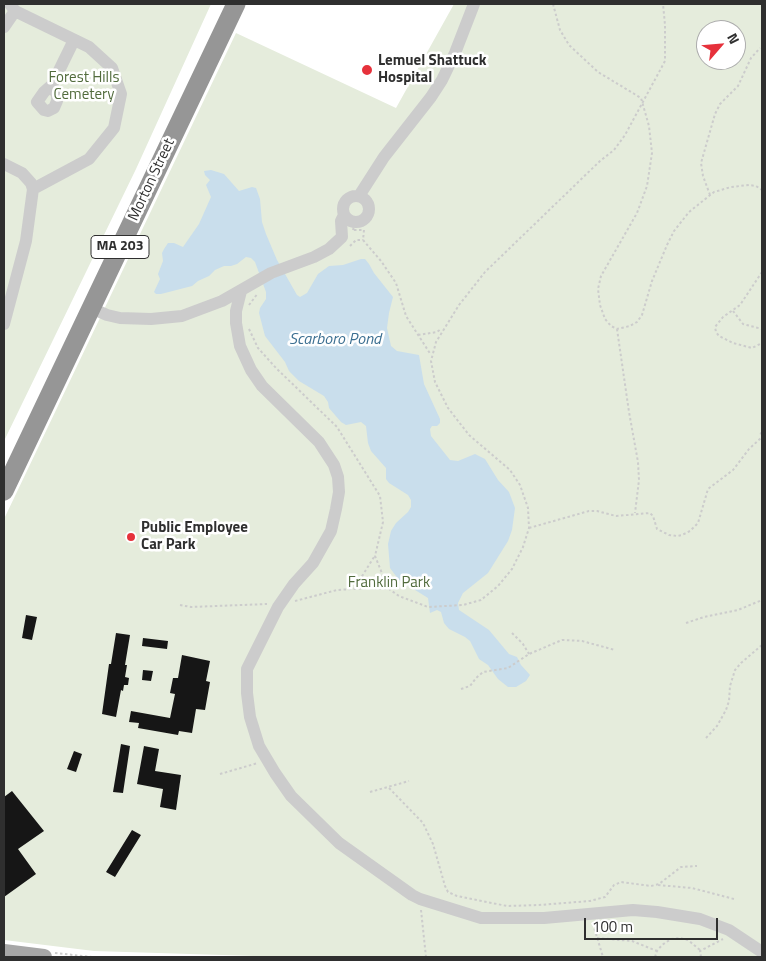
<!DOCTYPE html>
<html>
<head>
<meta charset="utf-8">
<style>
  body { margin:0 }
  #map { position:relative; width:766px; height:961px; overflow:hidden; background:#fff; font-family:"Titillium Web",sans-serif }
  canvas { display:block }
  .frame { position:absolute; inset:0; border:5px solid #2f2f2f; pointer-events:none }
  .north { position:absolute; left:696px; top:20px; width:50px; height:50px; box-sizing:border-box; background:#fff; border:1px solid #acacac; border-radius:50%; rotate:63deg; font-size:14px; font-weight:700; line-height:20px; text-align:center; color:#2f2f2f }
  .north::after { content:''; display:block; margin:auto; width:18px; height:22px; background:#e6313b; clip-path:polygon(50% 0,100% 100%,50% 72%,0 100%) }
  .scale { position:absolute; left:584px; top:918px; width:134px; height:22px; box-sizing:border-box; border:2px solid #2f2f2f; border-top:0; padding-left:6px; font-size:15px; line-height:18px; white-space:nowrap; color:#2f2f2f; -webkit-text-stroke:4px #fff; paint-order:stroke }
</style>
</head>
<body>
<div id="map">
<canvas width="766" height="961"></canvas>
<div class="frame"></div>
<div class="north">N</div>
<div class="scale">100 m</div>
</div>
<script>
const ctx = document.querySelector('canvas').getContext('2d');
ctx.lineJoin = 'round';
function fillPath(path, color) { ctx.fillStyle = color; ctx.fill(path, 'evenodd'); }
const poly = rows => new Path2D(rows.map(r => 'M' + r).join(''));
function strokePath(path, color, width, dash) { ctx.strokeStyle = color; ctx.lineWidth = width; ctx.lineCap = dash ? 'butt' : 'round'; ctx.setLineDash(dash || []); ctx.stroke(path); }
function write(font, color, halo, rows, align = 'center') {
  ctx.font = font + ' "Titillium Web",sans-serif'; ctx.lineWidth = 5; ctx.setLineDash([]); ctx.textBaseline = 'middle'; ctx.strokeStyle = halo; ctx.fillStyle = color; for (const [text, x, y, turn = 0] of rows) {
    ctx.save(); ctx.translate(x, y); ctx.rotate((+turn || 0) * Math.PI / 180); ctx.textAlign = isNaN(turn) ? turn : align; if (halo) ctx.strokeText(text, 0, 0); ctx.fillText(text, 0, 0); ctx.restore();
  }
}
fillPath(poly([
  [4,4,211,4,136,169,4,441],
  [454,4,762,4,762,957,286,957,94,951,4,940,4,519,236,33,396,108],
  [706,30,736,30,736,60,706,60]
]), '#e5ecdc');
fillPath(poly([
  [211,170,224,174,239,191,252,187,256,188,260,199,262,222,266,234,277,260,297,295,300,297,307,293,318,274,329,266,343,265,361,259,365,259,369,264,374,273,393,297,389,313,387,328,391,346,397,351,419,355,424,384,440,419,440,423,437,426,432,426,430,429,431,436,450,460,458,461,475,454,485,459,498,480,509,492,515,508,512,530,508,541,488,573,463,593,458,603,459,610,489,630,509,654,517,657,521,665,530,675,526,681,516,687,508,687,498,679,488,665,479,659,470,641,465,637,449,629,444,623,441,612,437,610,430,613,428,598,399,580,390,568,388,544,391,531,396,523,408,512,411,507,411,500,408,495,389,483,386,479,386,468,371,451,368,443,366,426,361,422,346,425,341,422,329,408,328,402,324,396,299,381,289,371,285,362,265,336,259,313,260,308,266,299,266,292,255,262,251,258,246,257,237,264,231,266,224,266,215,270,209,276,198,281,192,286,161,294,156,294,154,292,160,279,158,274,163,261,162,253,164,249,168,243,174,243,183,247,199,224,211,197,206,185,210,180,205,175,204,171]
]), '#c9deec');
fillPath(poly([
  [26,615,37,617,32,640,22,638],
  [116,633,130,635,125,665,127,665,125,677,129,678,128,685,124,685,123,691,121,690,116,717,102,714,109,664,111,664],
  [143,638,168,641,167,649,142,646],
  [182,655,210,661,206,681,210,682,205,710,196,709,192,733,179,731,178,735,138,728,139,723,129,722,131,711,170,718,175,694,170,693,173,678,178,678],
  [143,670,153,671,151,681,142,680],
  [121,744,130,746,123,793,113,792],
  [144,746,159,749,155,771,181,775,176,810,160,807,163,789,137,784],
  [74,751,82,754,76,772,67,769],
  [12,791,44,831,18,849,36,874,4,897,4,797],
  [132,830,141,835,115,877,106,872]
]), '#161616');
strokePath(poly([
  [553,4,560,30,569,45,598,72,641,98,649,126,652,153,647,186,637,213,601,276,598,289,600,305,605,319,611,326,617,329,630,326,637,322,642,315,652,281,667,245,674,231,689,212,714,192,731,187,749,185,756,186,762,190],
  [710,195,703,176,701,163,715,114,720,104,738,86,751,58,760,48],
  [353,230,355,222],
  [354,230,364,230,363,240],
  [363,240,381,261,396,283,406,316,431,355],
  [350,246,356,240,363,240],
  [762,272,740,305,723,317,715,327,716,332,719,336,733,343,752,348,762,343],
  [249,305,258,293],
  [733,311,743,324,762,329],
  [249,329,258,348,276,368,337,427,380,496,383,522,375,556,388,588],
  [617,329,629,412,638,462,639,480,635,513],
  [418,335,437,332,441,329],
  [760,433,762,434],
  [529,528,589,511,597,511,616,516,650,513,653,516,657,529,669,535,677,536,682,535,690,531,698,523,708,489,733,470,749,449,762,437],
  [354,589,374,557],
  [295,601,337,590,368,588,389,589,399,596,428,607,463,605,481,600,498,586,512,569,523,547,529,528,528,508,520,485,510,470,469,435,448,408,435,382,431,361,436,342,459,305,485,272,600,161,614,150,625,135,665,61,665,25,663,4],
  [180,605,191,607,267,604],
  [686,623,704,617,738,610,762,600],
  [512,633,523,644,529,654],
  [461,689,470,686,476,678,483,672,508,668,529,654,562,640,582,641,615,650],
  [706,738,717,726,726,710,729,701,730,686,735,670,741,663,762,645],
  [220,774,258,763],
  [389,788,423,823,433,844,445,886,448,892,457,896,507,906,539,905,590,901,605,897,614,885,621,882,651,886,659,884,681,867,697,866],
  [370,792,409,781],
  [658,885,692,888,734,899],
  [421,910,426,957],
  [593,924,603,957],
  [597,938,632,941,657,951],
  [55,953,92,957],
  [655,957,657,951,662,945,671,939,680,938,688,940,700,950],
  [701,957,700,951,723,939]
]), '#ccc', 2, [2.5, 2.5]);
strokePath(poly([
  [10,4,15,11,89,47,112,68,121,94,114,128,89,159,33,189],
  [4,27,15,11],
  [52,85,57,95,57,101,54,108,48,111,44,110,37,102,44,92,52,85,74,40],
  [4,164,22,173,31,183,33,189,26,241,4,324],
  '343 209a13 13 0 1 1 26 0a13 13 0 1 1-26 0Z',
  [359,196,384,157,431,97,442,80,455,53,474,4],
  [241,291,236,311,236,323,240,346,251,370,262,386,319,442,334,465,338,477,339,492,336,509,331,531,313,563,294,584,278,607,247,669,247,693,250,717,259,746,275,773,291,796,339,843,412,895,420,899,481,918,544,918,633,910,657,912,700,919,729,930,762,952],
  [91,308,107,315,120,318,151,319,182,316,222,301,271,273,314,257,329,249,342,237,341,221,344,215]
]), '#ccc', 12);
strokePath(poly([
  [4,952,44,957]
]), '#a7a7a7', 16);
strokePath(poly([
  [4,491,236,4]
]), '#969696', 19);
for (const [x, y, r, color] of [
  [367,70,6,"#e6313b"],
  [131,537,5,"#e6313b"]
]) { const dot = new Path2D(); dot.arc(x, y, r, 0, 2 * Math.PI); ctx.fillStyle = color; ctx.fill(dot); strokePath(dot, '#fff', 2); }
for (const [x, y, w] of [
  [120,247,58]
]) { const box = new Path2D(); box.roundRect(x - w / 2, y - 11.5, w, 23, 4); ctx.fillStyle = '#fff'; ctx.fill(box); strokePath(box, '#2f2f2f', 1); }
write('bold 14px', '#2f2f2f', null, [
  ["MA 203",120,247]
]);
write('bold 15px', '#2f2f2f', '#fff', [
  ["Lemuel Shattuck",378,61],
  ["Hospital",378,78],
  ["Public Employee",141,528],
  ["Car Park",141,545]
], 'left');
write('15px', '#516b3c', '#fff', [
  ["Forest Hills",84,78],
  ["Cemetery",84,95],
  ["Franklin Park",389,583]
]);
write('15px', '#2f2f2f', '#fff', [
  ["Morton Street",152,180,-65]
]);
write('italic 16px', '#3c6f91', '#fff', [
  ["Scarboro Pond",335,340]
]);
</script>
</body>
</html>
